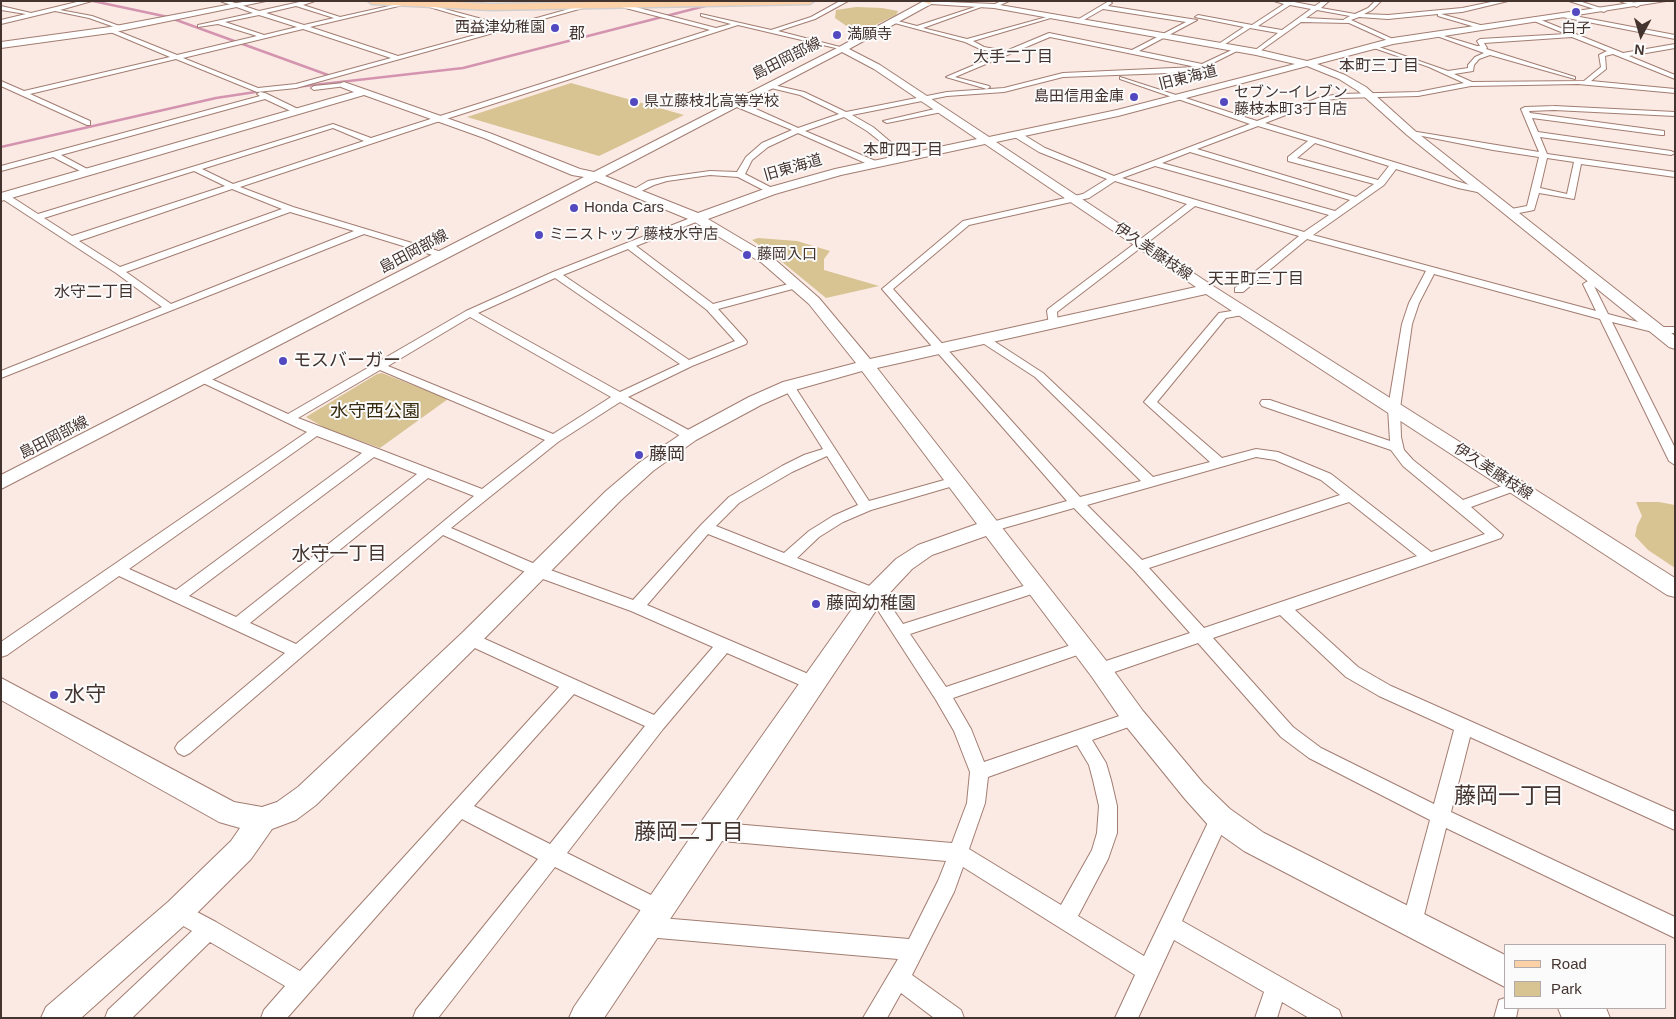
<!DOCTYPE html>
<html>
<head>
<meta charset="utf-8">
<style>
  body { margin:0 }
  #map { position:relative; width:1676px; height:1019px; overflow:hidden; background:#fbeae4; font-family:Helvetica,sans-serif }
  canvas { display:block }
  .frame { position:absolute; inset:0; border:2px solid #44342f; pointer-events:none }
  .legend { position:absolute; left:1504px; top:944px; width:162px; height:65px; box-sizing:border-box; background:#fbfbfb; border:1px solid #b2aba9; margin:0; padding:6px 9px; list-style:none; font-size:15px; color:#44342f }
  .legend li { display:flex; align-items:center; gap:10px; height:25px }
  .legend b { width:25px; border:1px solid #b2aba9 }
  .north { position:absolute; left:1616px; top:10px; width:50px; height:50px; -webkit-text-stroke:4px #fbfbfb; paint-order:stroke; rotate:186deg; font-size:14px; font-weight:700; line-height:20px; text-align:center; color:#44342f }
  .north::after { content:''; display:block; margin:auto; width:18px; height:22px; background:#44342f; clip-path:polygon(50% 0,100% 100%,50% 72%,0 100%) }
</style>
</head>
<body>
<div id="map">
<canvas width="1676" height="1019"></canvas>
<div class="frame"></div>
<ul class="legend">
<li><b style="height:6px;background:#fcd1a8"></b>Road</li>
<li><b style="height:14px;background:#d8c393"></b>Park</li>
</ul>
<div class="north">N</div>
</div>
<script>
const ctx = document.querySelector('canvas').getContext('2d');
ctx.lineJoin = 'round';
function fillPath(path, color) { ctx.fillStyle = color; ctx.fill(path, 'evenodd'); }
const poly = rows => new Path2D(rows.map(r => 'M' + r).join(''));
function strokePath(path, color, width, dash) { ctx.strokeStyle = color; ctx.lineWidth = width; ctx.lineCap = dash ? 'butt' : 'round'; ctx.setLineDash(dash || []); ctx.stroke(path); }
function write(font, color, halo, rows, align = 'center') {
  ctx.font = font + ' Helvetica,"Noto Sans JP",sans-serif'; ctx.lineWidth = 4; ctx.setLineDash([]); ctx.textBaseline = 'middle'; ctx.strokeStyle = halo; ctx.fillStyle = color; for (const [text, x, y, turn = 0] of rows) {
    ctx.save(); ctx.translate(x, y); ctx.rotate((+turn || 0) * Math.PI / 180); ctx.textAlign = isNaN(turn) ? turn : align; if (halo) ctx.strokeText(text, 0, 0); ctx.fillText(text, 0, 0); ctx.restore();
  }
}
fillPath(poly([
  [856,7,882,8,898,11,896,15,867,29,856,29,848,27,835,18,836,10],
  [571,83,684,115,599,156,467,117],
  [758,238,797,241,830,251,824,259,824,270,879,286,826,298,781,261,752,240],
  [382,373,448,399,380,448,325,428,306,417,377,374],
  [1636,502,1659,502,1675,505,1675,568,1648,550,1635,536,1637,526,1642,516]
]), '#d8c393');
strokePath(poly([
  [93,1,168,17,328,75],
  [296,87,463,68,709,5],
  [1,147,216,98,262,91]
]), '#d494af', 2.5);
const street = poly([
  [81,1,92,1,60,10,92,16,125,28,120,29,89,18,55,11,1,24,1,20,26,14,1,10,1,6,31,13,81,1],
  [220,1,229,1,259,11,304,1,315,1,303,5,340,17,407,2,407,4,310,27,398,56,501,28,426,6,426,4,508,26,587,4,590,6,296,88,257,92,176,59,30,94,90,121,90,125,87,125,1,86,1,81,24,91,170,57,108,31,110,28,177,55,257,36,218,24,198,27,198,25,253,13,220,1],
  [296,6,334,18,304,25,266,13,296,6],
  [259,15,297,27,264,35,225,22,259,15],
  [303,29,391,58,296,84,258,88,183,58,303,29],
  [840,1,848,1,815,19,778,31,844,48,844,50,738,25,443,120,240,187,293,207,445,253,447,255,445,257,439,257,364,234,1,378,1,371,162,307,116,273,1,198,1,194,7,194,38,214,333,124,371,138,710,30,614,5,616,2,716,28,731,24,701,16,701,14,771,30,811,17,840,1],
  [333,128,364,141,233,184,202,169,333,128],
  [194,171,225,186,72,236,44,218,194,171],
  [232,189,282,209,120,267,79,241,232,189],
  [290,212,354,231,171,304,126,272,290,212],
  [1001,1,1009,1,996,7,991,6,1001,1],
  [1109,1,1112,3,1108,6,1197,20,1139,51,1202,64,1236,48,1241,49,1195,72,1063,77,1004,92,947,96,852,115,873,127,907,156,907,160,904,160,867,131,844,117,805,131,878,162,878,166,872,166,798,133,768,147,752,160,745,174,774,189,774,193,771,194,738,177,710,175,667,181,654,185,633,195,629,192,648,181,667,177,710,171,737,172,746,157,762,143,792,130,732,105,732,103,745,104,798,128,839,114,800,95,767,87,767,85,769,84,804,92,846,112,947,92,1004,88,1063,73,1196,67,1050,37,955,77,989,86,990,87,987,89,946,77,1000,54,980,49,965,42,891,22,894,20,917,26,984,4,984,6,923,28,967,39,1054,15,1054,17,973,41,984,47,1006,51,1049,33,1132,50,1186,22,1103,9,1082,21,1077,20,1109,1],
  [1274,1,1289,1,1315,6,1322,1,1329,1,1321,8,1355,14,1368,8,1375,1,1381,1,1372,10,1364,14,1388,15,1462,8,1496,1,1508,1,1462,12,1441,14,1484,26,1482,29,1438,16,1438,14,1388,19,1359,17,1351,20,1395,40,1393,43,1349,23,1301,22,1256,54,1254,51,1278,33,1250,28,1219,48,1217,45,1244,27,1195,17,1198,15,1252,25,1284,4,1274,1],
  [1290,5,1311,9,1282,30,1258,26,1290,5],
  [1317,10,1350,16,1343,20,1306,18,1317,10],
  [1569,1,1579,1,1607,10,1604,12,1569,1],
  [1619,1,1629,1,1640,5,1637,7,1619,1],
  [1564,14,1675,35,1675,39,1562,17,1564,14],
  [1536,18,1623,53,1675,44,1675,48,1629,56,1675,75,1675,79,1613,54,1605,56,1606,69,1591,81,1675,89,1675,93,1578,84,1471,86,1418,96,1340,98,1322,101,1265,123,1486,190,1482,193,1458,188,1396,169,1384,185,1313,235,1596,311,1583,284,1588,281,1602,281,1602,285,1594,286,1608,314,1657,327,1675,327,1675,333,1657,333,1612,322,1675,448,1675,465,1669,461,1600,319,1434,274,1419,303,1412,324,1400,408,1401,437,1404,450,1413,460,1463,500,1510,483,1520,483,1522,486,1520,489,1471,507,1503,535,1501,538,1295,610,1358,667,1391,686,1675,812,1675,830,1470,737,1451,812,1675,917,1675,938,1446,828,1422,923,1419,930,1412,933,1405,930,1402,923,1430,820,1309,758,1281,737,1198,643,1100,677,1094,675,1092,670,1094,665,1190,633,1134,570,1074,508,990,532,985,530,983,527,985,524,1067,501,882,289,963,221,1083,194,1107,179,1039,152,1013,136,1013,132,1019,132,1045,148,1114,176,1250,124,1120,79,1120,77,1257,121,1321,97,1340,94,1418,92,1464,83,1429,67,1371,47,1376,46,1448,71,1468,68,1468,65,1475,57,1484,53,1434,35,1434,33,1477,46,1480,46,1477,41,1480,39,1566,34,1534,21,1536,18],
  [1572,37,1607,51,1599,55,1601,67,1584,81,1472,82,1454,74,1473,71,1474,65,1479,59,1490,55,1575,79,1575,77,1486,49,1487,48,1484,43,1572,37],
  [1258,126,1308,141,1288,157,1288,161,1374,184,1356,197,1197,149,1258,126],
  [1315,143,1389,166,1378,180,1297,158,1315,143],
  [1190,152,1350,200,1335,211,1162,163,1190,152],
  [1155,166,1329,215,1304,232,1122,178,1155,166],
  [1115,181,1187,204,1048,309,1047,311,1049,325,1053,326,1058,323,1057,312,1195,206,1299,236,1235,288,1235,292,1243,292,1307,239,1426,271,1409,303,1402,324,1388,408,1390,441,1270,400,1262,400,1260,403,1262,406,1391,450,1403,466,1485,534,1431,552,1331,474,1278,452,1256,449,1222,458,1157,402,1226,318,1248,314,1249,312,1244,309,1219,313,1144,402,1210,462,1153,477,1043,373,986,336,978,336,977,338,978,340,1035,377,1141,481,1080,497,893,289,969,225,1089,198,1115,181],
  [1256,457,1275,460,1321,480,1340,495,1142,560,1087,505,1256,457],
  [1349,502,1417,556,1204,628,1149,568,1349,502],
  [1280,615,1346,677,1379,696,1454,730,1434,804,1321,748,1293,727,1213,638,1280,615],
  [344,83,347,85,346,86,314,90,311,88,314,86,344,83],
  [260,92,265,93,302,111,295,113,265,99,61,155,89,170,90,172,86,174,53,157,1,171,1,166,260,96,257,94,260,92],
  [1554,106,1675,112,1675,116,1554,110,1529,111,1530,113,1664,131,1664,135,1661,135,1532,118,1538,132,1671,151,1675,153,1671,155,1540,137,1547,154,1675,172,1675,177,1581,164,1574,199,1539,193,1534,210,1509,215,1506,214,1506,210,1527,206,1539,157,1493,150,1407,133,1411,131,1539,152,1521,109,1525,107,1554,106],
  [1547,158,1574,162,1567,194,1540,188,1547,158],
  [939,108,943,110,942,112,887,123,883,121,939,108],
  [698,215,702,218,701,220,636,246,713,304,796,282,801,285,800,287,718,309,746,340,747,342,746,344,692,366,628,397,694,433,696,436,694,439,686,439,620,402,558,442,451,528,542,567,633,600,701,525,729,497,782,466,804,455,823,449,783,386,785,384,793,384,869,501,955,477,962,481,960,484,871,510,843,522,819,537,797,558,880,590,903,624,1036,582,1041,583,1044,587,1041,591,910,634,946,687,1083,641,1089,643,1091,647,1089,651,953,698,971,729,984,762,1134,711,1140,713,1143,718,1140,723,1092,740,1106,763,1111,780,1117,806,1117,833,1108,859,1078,916,1144,956,1213,812,1220,809,1227,812,1229,818,1182,921,1339,1010,1342,1018,1309,1018,1282,1002,1277,1018,1255,1018,1264,992,1174,940,1138,1018,1115,1018,1135,975,963,867,954,892,912,975,961,1010,964,1018,934,1018,901,993,887,1018,863,1018,898,959,647,937,640,934,637,927,640,920,647,917,654,917,555,867,438,1018,413,1018,416,1010,538,859,462,819,287,1018,261,1018,264,1010,285,986,210,942,132,1018,105,1018,108,1010,192,931,171,919,168,912,171,905,178,902,216,922,300,971,559,687,464,643,462,639,464,635,470,633,476,635,654,715,713,647,631,611,532,575,443,535,190,753,184,756,178,753,175,748,178,743,285,653,119,576,7,655,1,657,1,642,307,432,201,382,199,380,201,378,209,378,288,414,466,311,553,272,698,215],
  [628,249,707,310,735,341,689,360,563,275,628,249],
  [555,278,680,364,620,392,478,313,555,278],
  [470,317,611,397,553,434,388,366,470,317],
  [380,370,545,440,482,489,298,418,380,370],
  [317,436,362,453,176,590,129,569,317,436],
  [827,456,858,505,833,516,809,531,784,553,716,526,739,503,792,472,827,456],
  [374,457,417,474,236,617,189,596,374,457],
  [428,478,474,496,296,644,250,623,428,478],
  [708,534,870,598,936,700,954,731,970,772,967,803,952,843,711,822,704,825,701,831,704,837,711,840,946,861,938,881,909,939,661,918,665,916,668,909,665,902,567,853,663,729,727,653,814,691,820,689,822,684,820,679,647,605,708,534],
  [574,694,645,726,550,844,474,806,574,694],
  [1077,745,1089,765,1093,780,1099,806,1097,833,1092,850,1061,905,969,849,985,803,988,777,1077,745],
  [1505,998,1505,1008,1518,1008,1516,1018,1494,1018,1499,1000,1505,998]
]);
const secondary = poly([
  [248,1,266,1,110,33,1,48,1,42,110,27,248,1],
  [924,1,994,4,1256,49,1307,61,1393,38,1644,1,1666,1,1393,44,1317,64,1345,75,1366,87,1415,131,1675,336,1675,349,1669,347,1407,135,1358,91,1339,79,1307,66,1118,116,996,142,1213,286,1675,578,1675,597,1667,595,1206,294,877,368,1108,663,1143,711,1203,783,1230,809,1264,833,1505,955,1505,987,1244,851,1210,827,1185,799,1125,725,1092,677,986,536,932,555,912,569,883,600,604,1018,569,1018,574,1007,701,822,867,588,896,559,918,545,977,524,862,371,795,390,761,405,696,440,653,471,620,501,478,645,316,805,296,820,272,829,251,859,188,922,81,1018,41,1018,46,1007,168,902,231,841,240,828,219,822,1,700,1,678,234,802,262,807,277,802,298,787,462,633,606,491,639,463,684,432,749,397,783,382,856,363,809,304,762,263,693,221,596,181,1,489,1,475,584,177,572,175,484,138,364,95,1,201,1,193,354,92,341,87,341,83,344,82,492,134,580,169,594,172,839,47,924,1],
  [931,4,994,8,1256,55,1295,64,1117,110,989,137,880,65,849,49,931,4],
  [842,52,874,69,977,139,835,169,767,188,698,213,605,176,842,52],
  [985,144,1196,287,870,359,819,298,772,257,708,219,775,194,841,175,985,144],
  [1558,1008,1606,1008,1610,1018,1562,1018,1558,1008]
]);
const primary = poly([
  [368,1,430,1,491,4,655,1,814,1,810,4,491,10,372,4,368,1],
  [922,1,933,1,929,4,922,1]
]);
strokePath(street, '#a27d71', 2);
strokePath(secondary, '#a27d71', 2);
strokePath(primary, '#d2cecd', 3);
fillPath(street, '#fff');
fillPath(secondary, '#fff');
fillPath(primary, '#fcd1a8');
for (const [x, y, r, color] of [
  [1576,12,5,"#5248c0"],
  [555,28,5,"#5248c0"],
  [837,35,5,"#5248c0"],
  [1134,97,5,"#5248c0"],
  [634,102,5,"#5248c0"],
  [1224,102,5,"#5248c0"],
  [574,208,5,"#5248c0"],
  [539,235,5,"#5248c0"],
  [747,255,5,"#5248c0"],
  [283,361,5,"#5248c0"],
  [639,455,5,"#5248c0"],
  [816,604,5,"#5248c0"],
  [54,695,5,"#5248c0"]
]) { const dot = new Path2D(); dot.arc(x, y, r, 0, 2 * Math.PI); ctx.fillStyle = color; ctx.fill(dot); strokePath(dot, '#fbfbfb', 2); }
write('15px', '#44342f', '#fbfbfb', [
  ["西益津幼稚園",545,28,"right"],
  ["白子",1576,29,"center"],
  ["満願寺",847,35],
  ["セブン−イレブン",1234,93],
  ["藤枝本町3丁目店",1234,110],
  ["島田信用金庫",1124,97,"right"],
  ["県立藤枝北高等学校",644,102],
  ["Honda Cars",584,208],
  ["ミニストップ 藤枝水守店",549,235],
  ["藤岡入口",757,255]
], 'left');
write('15px', '#44342f', '#fbfbfb', [
  ["島田岡部線",787,59,-27],
  ["旧東海道",1188,78,-14],
  ["旧東海道",793,168,-16],
  ["島田岡部線",414,252,-28],
  ["伊久美藤枝線",1153,252,34],
  ["島田岡部線",54,438,-27],
  ["伊久美藤枝線",1493,472,33]
]);
write('16px', '#44342f', '#fbfbfb', [
  ["郡",577,35]
]);
write('16px', '#44342f', '#fbfbfb', [
  ["大手二丁目",1013,58],
  ["本町三丁目",1379,67],
  ["本町四丁目",903,151],
  ["天王町三丁目",1256,280],
  ["水守二丁目",94,293]
]);
write('18px', '#44342f', '#fbfbfb', [
  ["モスバーガー",293,361],
  ["藤岡",649,455],
  ["藤岡幼稚園",826,604]
], 'left');
write('18px', '#362b0f', '#fbfbfb', [
  ["水守西公園",375,412]
]);
write('19px', '#44342f', '#fbfbfb', [
  ["水守一丁目",339,555]
]);
write('21px', '#44342f', '#fbfbfb', [
  ["水守",64,695]
], 'left');
write('22px', '#44342f', '#fbfbfb', [
  ["藤岡一丁目",1509,797],
  ["藤岡二丁目",689,833]
]);
</script>
</body>
</html>
